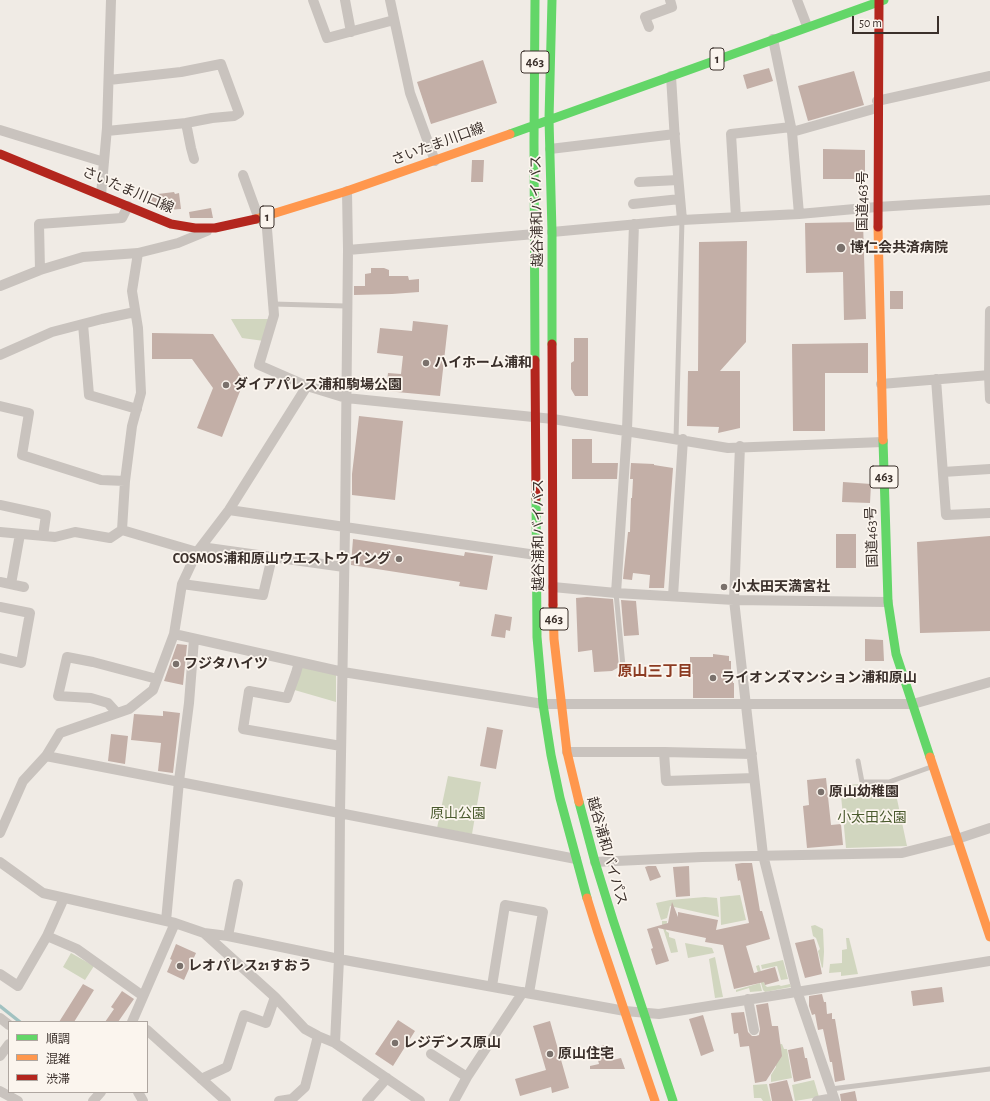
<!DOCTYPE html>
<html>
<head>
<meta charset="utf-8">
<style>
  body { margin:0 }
  #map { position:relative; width:990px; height:1101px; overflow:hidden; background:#f0ebe5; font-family:"Alegreya Sans","Noto Sans JP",sans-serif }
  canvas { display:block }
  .legend { position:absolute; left:8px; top:1021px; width:140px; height:72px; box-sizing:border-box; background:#fbf5ee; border:1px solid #aea6a0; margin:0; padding:5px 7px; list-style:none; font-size:12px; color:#3b302b }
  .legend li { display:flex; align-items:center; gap:8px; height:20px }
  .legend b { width:20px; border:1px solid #aea6a0 }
  .scale { position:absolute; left:852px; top:16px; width:87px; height:18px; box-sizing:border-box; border:2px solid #3b302b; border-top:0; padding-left:5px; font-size:12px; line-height:14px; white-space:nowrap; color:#3b302b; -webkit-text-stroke:3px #fbf5ee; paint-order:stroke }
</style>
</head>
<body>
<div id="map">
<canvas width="990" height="1101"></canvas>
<ul class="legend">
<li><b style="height:5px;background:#63d668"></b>順調</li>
<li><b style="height:5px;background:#ff974d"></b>混雑</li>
<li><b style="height:5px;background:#b3261e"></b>渋滞</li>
</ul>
<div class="scale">50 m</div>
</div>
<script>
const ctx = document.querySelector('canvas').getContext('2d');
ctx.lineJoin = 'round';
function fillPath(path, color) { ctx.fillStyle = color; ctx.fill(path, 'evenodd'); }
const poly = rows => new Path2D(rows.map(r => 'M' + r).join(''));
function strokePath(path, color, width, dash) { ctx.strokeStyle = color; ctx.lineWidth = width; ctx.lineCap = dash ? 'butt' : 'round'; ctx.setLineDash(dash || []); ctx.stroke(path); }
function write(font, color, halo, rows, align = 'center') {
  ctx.font = font + ' "Alegreya Sans","Noto Sans JP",sans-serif'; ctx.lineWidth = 3.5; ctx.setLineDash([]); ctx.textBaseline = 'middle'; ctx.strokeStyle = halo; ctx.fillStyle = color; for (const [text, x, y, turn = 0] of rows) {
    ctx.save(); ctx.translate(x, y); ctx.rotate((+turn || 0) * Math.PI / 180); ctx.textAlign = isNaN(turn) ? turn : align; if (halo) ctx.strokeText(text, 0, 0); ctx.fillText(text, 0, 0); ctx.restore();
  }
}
fillPath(poly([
  [231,319,270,319,264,341,242,338],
  [300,666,336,675,336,702,291,689],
  [448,776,481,782,472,834,437,828],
  [861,784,894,785,907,846,846,848,840,785],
  [740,895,746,920,721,925,720,897],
  [705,897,717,898,719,917,670,906,667,918,661,920,656,903,670,900],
  [662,921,667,921,666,931,669,933,669,937,675,939,678,952,671,953,662,925],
  [815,925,823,929,824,952,823,967,822,968,818,951,820,949,816,938,813,936,811,926],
  [846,938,849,938,858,974,841,976,841,972,829,973,830,964,842,963,842,950,847,949],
  [685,943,712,948,714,953,688,958],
  [71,953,94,966,85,980,63,967],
  [715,957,723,997,715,998,709,959],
  [783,960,788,979,781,980,777,966,762,969,761,965],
  [759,965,765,985,767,987,779,985,781,986,790,984,791,987,765,992,763,990,756,966],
  [760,983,762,991,750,992,749,988,736,992,736,990],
  [782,1044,784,1049,787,1049,792,1078,771,1082,771,1075,776,1067,774,1050,762,1046],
  [814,1080,819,1097,795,1101,792,1085],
  [767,1084,771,1101,763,1101,761,1098,754,1098,753,1085]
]), '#d1d6bf');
strokePath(poly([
  [0,1006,20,1022]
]), '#a1c2c1', 3.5);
fillPath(poly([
  [483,60,497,103,431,124,417,82],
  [769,68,773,81,747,89,743,75],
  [854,71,864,105,808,121,798,86],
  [823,149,865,150,865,179,823,179],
  [472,160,484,160,483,182,471,182],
  [174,192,175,194,179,193,181,209,168,210,167,207,158,208,151,205,150,195],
  [211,208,213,218,190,218,189,212],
  [863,222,866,319,844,320,843,272,806,273,805,223],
  [747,241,746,342,720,371,740,371,740,428,718,433,719,427,687,426,688,371,698,371,699,242],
  [371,268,384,268,389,270,389,276,408,276,409,280,419,279,419,292,392,294,354,295,354,286,365,286,365,274,371,273],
  [890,291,903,291,903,309,890,309],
  [413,321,448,325,440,396,386,391,388,373,401,374,403,356,377,353,380,328,412,331],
  [152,333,213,334,244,381,222,437,197,428,213,388,192,359,152,359],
  [574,338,588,338,588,396,575,396,571,389,571,363,574,361],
  [868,343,868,373,825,373,825,431,793,431,792,344],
  [359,416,403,421,395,500,352,495,352,474],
  [572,439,592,439,592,463,618,463,617,479,572,479],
  [631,463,654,464,654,465,673,468,664,588,649,588,650,575,633,573,632,580,623,579,628,532,630,532,631,498,632,498,633,479,630,479],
  [843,482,871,484,870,503,842,502],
  [836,534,856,534,856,568,836,568],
  [990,536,990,631,920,633,917,542],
  [353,539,464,556,465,552,493,556,487,590,459,586,460,582,351,565],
  [587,597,613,599,619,667,612,671,594,672,592,650,578,652,576,598],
  [621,600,636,601,639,635,624,636],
  [495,614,512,617,510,631,506,630,505,638,491,636],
  [865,639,883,640,884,661,865,661],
  [177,644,187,645,183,685,164,681],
  [713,654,729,656,729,661,731,661,731,671,733,671,733,683,734,683,734,698,693,698,693,674,690,674,690,657,713,657],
  [163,711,180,713,173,773,158,771,161,743,131,740,134,714,163,716],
  [487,727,503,730,496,769,480,766],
  [111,734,128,736,125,764,108,761],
  [826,778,831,825,841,824,843,845,807,848,803,806,809,805,807,780],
  [742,863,752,863,760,911,762,911,770,939,746,946,754,973,775,967,779,981,765,985,764,982,734,989,723,945,705,942,706,938,658,928,669,961,656,965,651,949,653,948,647,929,668,923,672,902,678,917,678,912,718,920,716,930,749,923,740,880,738,881,735,864],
  [648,866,656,866,661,877,650,881,645,867],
  [689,866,690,896,676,897,673,867],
  [814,939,817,950,822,974,805,978,795,943],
  [176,944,196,953,184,980,167,972,172,960,170,959],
  [83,984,94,990,74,1022,59,1022],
  [942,987,944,1002,913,1006,911,991],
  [122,991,134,999,118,1022,105,1022,114,1009,111,1007],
  [822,994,824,1002,826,1002,827,1014,832,1013,832,1019,835,1019,845,1080,835,1082,832,1062,830,1062,823,1029,818,1030,815,1014,812,1015,809,1006,809,996],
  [768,1003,772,1026,778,1026,782,1056,766,1081,755,1083,749,1046,740,1047,738,1033,734,1034,731,1013,744,1012,748,1032,752,1036,756,1036,759,1035,760,1029,756,1005],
  [703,1015,714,1051,701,1056,689,1019],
  [398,1020,415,1031,393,1066,375,1054],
  [550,1021,569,1088,552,1093,551,1087,520,1096,515,1079,546,1070,533,1026],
  [604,1045,606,1052,610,1051,613,1060,621,1058,625,1069,590,1069,590,1066,599,1064,595,1048],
  [803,1047,805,1058,807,1058,811,1078,794,1082,788,1050],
  [787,1080,793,1101,772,1101,769,1084],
  [855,1091,857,1101,841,1101,840,1094]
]), '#c3afa7');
strokePath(poly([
  [273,304,346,306],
  [676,438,682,220],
  [616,593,623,666],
  [858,761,862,782,889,782,931,767],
  [831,1089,990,1069]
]), '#c9c3be', 5);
strokePath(poly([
  [313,0,327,38,394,20],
  [345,0,351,32],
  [390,0,410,93,435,161],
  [797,0,807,26],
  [649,27,645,17,672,7,670,0],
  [773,39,792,132,799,214],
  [671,76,675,141,682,220],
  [877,101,990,76],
  [186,123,191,148,194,159],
  [0,130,104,162],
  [107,131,186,123,212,118,234,116,239,113,221,64,181,72,109,80],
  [792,132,877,108],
  [550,149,675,134],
  [243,175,259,219],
  [639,182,678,180],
  [347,191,348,250,345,528,340,812,339,959,335,1043,420,1101],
  [101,195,107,128,111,0],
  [633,204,680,199],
  [266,217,274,315,259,365,307,386,346,398,553,419,728,448,883,442],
  [736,217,731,134,791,127],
  [552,232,682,220,799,214,877,207,990,200],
  [348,250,535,234],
  [138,253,132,291,138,328,141,393,132,426,125,481,122,530,197,552],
  [40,270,39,224,122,218,128,206],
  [0,286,40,270,83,257,138,253,178,243,207,231],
  [990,311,989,375,990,399],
  [83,324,89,395,137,409],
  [0,355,52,332,102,319,135,312],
  [936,379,946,515,990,513],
  [881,384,990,375],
  [0,406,29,413,22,455,101,480,125,481],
  [740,446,734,600,763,855,797,991,835,1101],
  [943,472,990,469],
  [0,505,46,515,43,536],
  [229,510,536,555],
  [0,532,55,537,75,532,110,538,122,530],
  [201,547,344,567],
  [0,582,24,587],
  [11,584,20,534],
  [182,584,263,595,272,557],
  [553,587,616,593,734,600,888,602],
  [616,593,627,430,634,224],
  [673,596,683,439],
  [0,607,30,613,21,663,0,658],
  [174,634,343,672,543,704,913,704,990,682],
  [299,662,296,673,287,698,249,691,243,729,341,746],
  [117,713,108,703,91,698,58,696,67,657,93,662,157,679],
  [567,752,664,752,752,754],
  [664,752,666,781,754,778],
  [46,756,576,859],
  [0,833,23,781,46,756,60,733,129,709,153,690,174,634,182,584,197,552,229,510,307,386],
  [0,862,43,893,175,923,204,933,228,936,339,959,625,1011,659,1014,990,961],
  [595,862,702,857,902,853,957,839,990,828],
  [64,898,47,936,77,949,143,996],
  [166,921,179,781,189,703,194,639],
  [204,933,275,997,305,1029,318,1036,335,1043],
  [228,936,238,884],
  [0,974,18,986,47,936],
  [492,986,505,905,543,912,529,993],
  [748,999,754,1030],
  [0,1018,9,1025],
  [132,1022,175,923],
  [147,1030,226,1101],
  [431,1054,467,1077],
  [0,1056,9,1044],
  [201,1079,227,1067,244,1015,266,1023,275,997],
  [0,1091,18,1101],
  [138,1092,143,1101],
  [93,1101,101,1092],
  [279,1101,292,1099,305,1087,318,1036],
  [367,1101,387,1078],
  [454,1101,467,1077,523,992],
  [817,1101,834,1098]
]), '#c9c3be', 10);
strokePath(poly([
  [535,0,534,142,535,360],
  [552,0,549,119,552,232,552,344],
  [510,134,884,0],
  [883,440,888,602,896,654,930,757],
  [536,498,537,637,543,704,551,755,560,798,587,898],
  [579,802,595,862,613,920,673,1101]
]), '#63d668', 9);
strokePath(poly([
  [256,219,347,191,510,134],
  [878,227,883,440],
  [553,605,554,639,567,752,579,802],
  [930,757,990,937],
  [587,898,597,930,655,1101]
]), '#ff974d', 9);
strokePath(poly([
  [0,154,171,224,195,228,215,228,256,219],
  [878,227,879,0],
  [552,344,553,605],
  [535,360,536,498]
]), '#b3261e', 9);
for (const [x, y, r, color] of [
  [841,248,5,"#7a716c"],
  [426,363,4,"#7a716c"],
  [226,385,4,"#7a716c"],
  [399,559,4,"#7a716c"],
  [724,587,4,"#7a716c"],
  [176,664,4,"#7a716c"],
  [713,678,4,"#7a716c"],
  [821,792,4,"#7a716c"],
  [180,966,4,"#7a716c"],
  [395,1043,4,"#7a716c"],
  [550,1054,4,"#7a716c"]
]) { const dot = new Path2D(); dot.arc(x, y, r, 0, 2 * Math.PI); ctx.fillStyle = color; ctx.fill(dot); strokePath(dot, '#fbf5ee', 1.5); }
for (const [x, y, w] of [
  [717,59,14],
  [535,62,28],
  [267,217,14],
  [884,477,28],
  [554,619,28]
]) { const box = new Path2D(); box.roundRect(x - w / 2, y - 11, w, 22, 3); ctx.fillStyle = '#fbf5ee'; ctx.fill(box); strokePath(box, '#3b302b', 1); }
write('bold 13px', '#3b302b', null, [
  ["1",717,59],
  ["463",535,62],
  ["1",267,217],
  ["463",884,477],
  ["463",554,619]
]);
write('14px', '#3b302b', '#fbf5ee', [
  ["さいたま川口線",438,144,-20],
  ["さいたま川口線",128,190,23],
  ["国道463号",863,201,-90],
  ["越谷浦和バイパス",537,211,-91],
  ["越谷浦和バイパス",539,535,-90],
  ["国道463号",872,537,-92],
  ["越谷浦和バイパス",607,851,74]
]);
write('bold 14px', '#3b302b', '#fbf5ee', [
  ["博仁会共済病院",850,248],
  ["ハイホーム浦和",434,363],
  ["ダイアパレス浦和駒場公園",234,385],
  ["COSMOS浦和原山ウエストウイング",391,559,"right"],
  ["小太田天満宮社",732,587],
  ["フジタハイツ",184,664],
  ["ライオンズマンション浦和原山",721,678],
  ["原山幼稚園",829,792],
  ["レオパレス21すおう",188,966],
  ["レジデンス原山",403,1043],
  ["原山住宅",558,1054]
], 'left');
write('14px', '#4a5a2e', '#fbf5ee', [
  ["原山公園",458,814],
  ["小太田公園",872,818]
]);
write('bold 15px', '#8c3b22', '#fbf5ee', [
  ["原山三丁目",655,671]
]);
</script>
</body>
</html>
